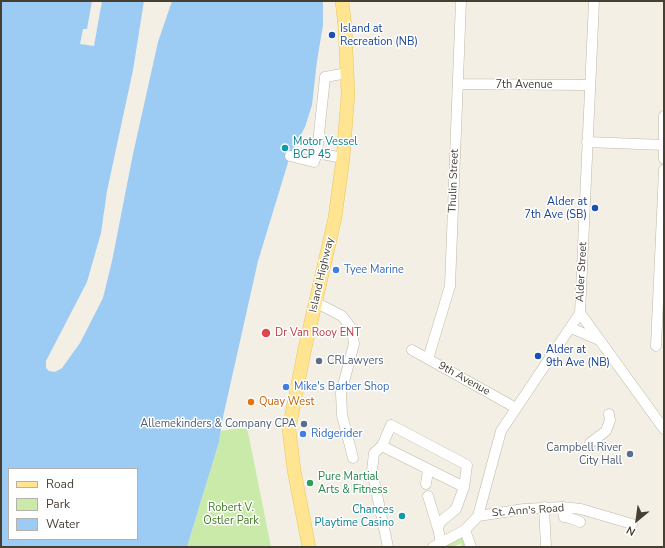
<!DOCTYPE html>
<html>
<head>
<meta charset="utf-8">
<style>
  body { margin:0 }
  #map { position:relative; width:665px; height:548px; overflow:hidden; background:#f3efe4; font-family:"Nunito Sans",sans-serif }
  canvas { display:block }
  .frame { position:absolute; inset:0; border:2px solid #453f34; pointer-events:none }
  .legend { position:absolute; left:8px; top:468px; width:130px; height:72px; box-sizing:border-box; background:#fff; border:1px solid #b5b2ae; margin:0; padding:5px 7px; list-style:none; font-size:12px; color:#453f34 }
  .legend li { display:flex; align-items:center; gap:8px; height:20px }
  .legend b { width:20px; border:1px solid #b5b2ae }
  .north { position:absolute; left:617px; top:500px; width:40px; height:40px; -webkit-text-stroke:3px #fff; paint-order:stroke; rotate:209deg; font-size:11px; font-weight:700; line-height:16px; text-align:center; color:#453f34 }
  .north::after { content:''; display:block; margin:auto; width:14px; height:18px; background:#453f34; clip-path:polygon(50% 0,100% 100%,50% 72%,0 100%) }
</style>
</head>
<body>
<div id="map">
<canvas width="665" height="548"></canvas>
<div class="frame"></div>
<ul class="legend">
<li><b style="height:5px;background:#ffe591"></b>Road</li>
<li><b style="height:11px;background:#caeaaa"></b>Park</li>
<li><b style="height:11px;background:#9ccbf4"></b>Water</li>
</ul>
<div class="north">N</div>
</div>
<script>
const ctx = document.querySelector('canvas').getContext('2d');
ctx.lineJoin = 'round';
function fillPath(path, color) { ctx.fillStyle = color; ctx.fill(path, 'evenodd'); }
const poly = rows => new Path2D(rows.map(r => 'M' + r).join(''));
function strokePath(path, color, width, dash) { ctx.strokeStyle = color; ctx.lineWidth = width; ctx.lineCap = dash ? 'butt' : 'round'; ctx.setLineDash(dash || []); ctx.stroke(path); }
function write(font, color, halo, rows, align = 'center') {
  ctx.font = font + ' "Nunito Sans",sans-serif'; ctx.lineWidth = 3; ctx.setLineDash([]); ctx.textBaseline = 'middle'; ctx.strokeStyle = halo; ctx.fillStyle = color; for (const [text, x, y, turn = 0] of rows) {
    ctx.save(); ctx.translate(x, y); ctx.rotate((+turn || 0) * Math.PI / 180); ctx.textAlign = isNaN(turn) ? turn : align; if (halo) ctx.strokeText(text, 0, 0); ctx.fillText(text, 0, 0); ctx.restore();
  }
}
fillPath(poly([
  [247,427,271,547,187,547,219,442,221,431],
  [462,534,465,547,462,547,461,543,453,547,438,547]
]), '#caeaaa');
fillPath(poly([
  [1,1,144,1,133,70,107,191,101,233,87,282,46,361,46,368,49,371,55,372,62,368,80,343,103,298,112,261,133,154,158,42,172,1,323,1,323,25,317,61,312,105,305,127,290,156,258,261,223,417,219,442,187,547,1,547],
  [9,469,137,469,137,539,9,539]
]), '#9ccbf4');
fillPath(poly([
  [92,1,102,1,94,46,80,44,83,29,87,29]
]), '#f3efe4');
const minor = poly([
  [458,84,590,85],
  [664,116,664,159],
  [587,142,664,145],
  [290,156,314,162,317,153],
  [343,158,317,153,325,77,347,73],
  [315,302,342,316,352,329,354,344,341,393,342,415,353,458],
  [580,313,664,429],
  [571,328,599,340],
  [656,346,664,170],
  [412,350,516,408],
  [428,359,450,286,461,1],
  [391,425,467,465,464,487,382,446,391,425],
  [590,443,606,431,610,420,609,414],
  [382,446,374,453,372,471,388,547],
  [426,484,428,470],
  [428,496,438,529],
  [544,507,546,547],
  [562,507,564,517,570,518,580,522],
  [478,516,501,431,580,313,594,1],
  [465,530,471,547],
  [441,542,438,529,440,522,456,509,464,487],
  [433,547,465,530,478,516,524,509,562,507,581,509,632,524]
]);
const major = poly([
  [309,547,294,470,289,429,305,348,335,218,343,158,348,94,345,27,342,1]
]);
strokePath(minor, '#bfb8a6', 11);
strokePath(major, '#e9c65c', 14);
strokePath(minor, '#fff', 10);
strokePath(major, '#ffe591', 13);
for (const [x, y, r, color] of [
  [332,35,4,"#1a4fb4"],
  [285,148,4,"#0f9aa8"],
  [595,208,4,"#1a4fb4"],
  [336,270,4,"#3f7fe0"],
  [266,333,5,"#e0444e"],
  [538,356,4,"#1a4fb4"],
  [319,361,4,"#5c6f8a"],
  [286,387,4,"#3f7fe0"],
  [251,402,4,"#e8710a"],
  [304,424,4,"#5c6f8a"],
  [303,434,4,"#3f7fe0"],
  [630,454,4,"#5c6f8a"],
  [310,483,4,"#2e9e5b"],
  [402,516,4,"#0f9aa8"]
]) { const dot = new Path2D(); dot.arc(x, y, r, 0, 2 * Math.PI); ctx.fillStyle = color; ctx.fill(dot); strokePath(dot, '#fff', 1.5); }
write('11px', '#164399', '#fff', [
  ["Island at",340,29],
  ["Recreation (NB)",340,42],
  ["Alder at",587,202,"right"],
  ["7th Ave (SB)",587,215,"right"],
  ["Alder at",546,350],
  ["9th Ave (NB)",546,363]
], 'left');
write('11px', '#453f34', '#fff', [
  ["7th Avenue",524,85],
  ["Thulin Street",454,181,-88],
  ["Alder Street",582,272,-87],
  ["Island Highway",322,275,-77],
  ["9th Avenue",464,379,29],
  ["St. Ann's Road",528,511,-4]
]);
write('11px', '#0d838f', '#fff', [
  ["Motor Vessel",293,142],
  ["BCP 45",293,155],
  ["Chances",394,510,"right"],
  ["Playtime Casino",394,523,"right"]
], 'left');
write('11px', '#366cbe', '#fff', [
  ["Tyee Marine",344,270],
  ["Mike's Barber Shop",294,387],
  ["Ridgerider",311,434]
], 'left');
write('11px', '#be3a42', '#fff', [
  ["Dr Van Rooy ENT",275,333]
], 'left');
write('11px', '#4e5e75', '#fff', [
  ["CRLawyers",327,361,"left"],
  ["Allemekinders & Company CPA",296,424],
  ["Campbell River",622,448],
  ["City Hall",622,461]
], 'right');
write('11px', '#c56008', '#fff', [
  ["Quay West",259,402]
], 'left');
write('11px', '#27864d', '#fff', [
  ["Pure Martial",318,477],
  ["Arts & Fitness",318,490]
], 'left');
write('11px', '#407a24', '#fff', [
  ["Robert V.",231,508],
  ["Ostler Park",231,521]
]);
</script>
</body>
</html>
